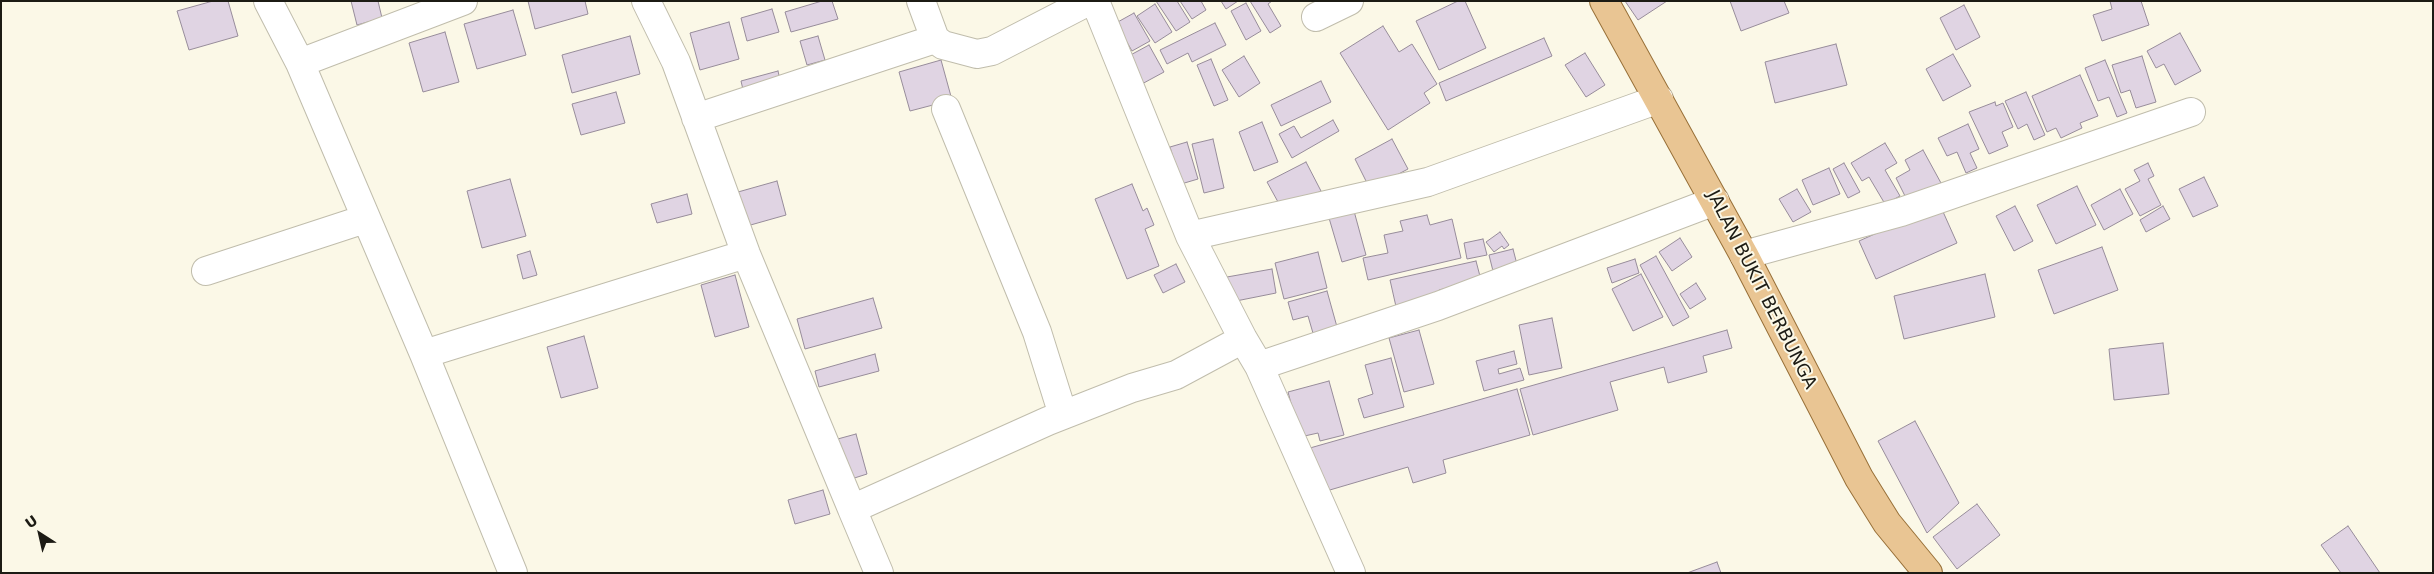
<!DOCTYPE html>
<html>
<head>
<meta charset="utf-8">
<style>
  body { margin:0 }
  #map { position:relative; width:2434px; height:574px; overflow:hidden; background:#fbf8e7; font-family:"DejaVu Sans",sans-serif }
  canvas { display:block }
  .frame { position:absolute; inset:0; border:2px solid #1c1b14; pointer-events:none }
  .north { position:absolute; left:15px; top:509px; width:50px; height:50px; -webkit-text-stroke:4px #fbf8e7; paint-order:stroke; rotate:325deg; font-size:14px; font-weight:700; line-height:20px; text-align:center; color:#1c1b14 }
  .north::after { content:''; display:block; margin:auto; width:18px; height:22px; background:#1c1b14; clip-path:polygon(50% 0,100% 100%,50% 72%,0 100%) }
</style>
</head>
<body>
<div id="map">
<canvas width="2434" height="574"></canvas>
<div class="frame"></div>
<div class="north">U</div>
</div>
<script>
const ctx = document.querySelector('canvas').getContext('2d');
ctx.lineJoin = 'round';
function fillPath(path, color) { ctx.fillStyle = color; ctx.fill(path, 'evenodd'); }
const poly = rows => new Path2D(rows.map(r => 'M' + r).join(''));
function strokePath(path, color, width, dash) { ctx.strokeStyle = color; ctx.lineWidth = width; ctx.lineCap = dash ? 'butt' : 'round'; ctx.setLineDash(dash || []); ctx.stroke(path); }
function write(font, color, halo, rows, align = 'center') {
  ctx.font = font + ' "DejaVu Sans",sans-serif'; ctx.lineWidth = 4; ctx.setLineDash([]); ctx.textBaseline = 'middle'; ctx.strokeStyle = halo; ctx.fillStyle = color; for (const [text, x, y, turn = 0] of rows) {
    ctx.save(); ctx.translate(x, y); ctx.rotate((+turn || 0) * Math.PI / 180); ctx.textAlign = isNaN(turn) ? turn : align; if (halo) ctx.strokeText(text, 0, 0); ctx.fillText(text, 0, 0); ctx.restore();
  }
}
const building = poly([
  [213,1,228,1,238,36,189,50,177,11,213,1],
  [351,1,378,1,382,18,357,25,351,1],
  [528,1,585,1,588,14,535,29,528,1],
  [822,1,832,1,838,19,791,32,785,12,822,1],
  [1156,1,1177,1,1190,22,1176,31,1156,1],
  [1180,1,1201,1,1206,10,1192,19,1180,1],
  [1221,1,1238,1,1226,9,1221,1],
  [1250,1,1272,1,1268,4,1281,26,1270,33,1250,1],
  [1458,1,1465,1,1486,48,1439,70,1416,21,1458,1],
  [1625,1,1667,1,1638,20,1625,1],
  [1730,1,1784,1,1789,13,1741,31,1730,1],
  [2110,1,2141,1,2149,25,2102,41,2093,15,2112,9,2110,1],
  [1246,3,1261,31,1246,40,1231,11,1246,3],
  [1155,4,1172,32,1155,43,1137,16,1155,4],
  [1964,5,1980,37,1956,50,1940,18,1964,5],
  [772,9,779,32,747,41,741,18,772,9],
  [513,10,526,55,477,69,464,24,513,10],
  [1134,13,1150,41,1132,51,1116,23,1134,13],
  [729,22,739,59,700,70,690,33,729,22],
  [1215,23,1226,45,1192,62,1188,53,1167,64,1160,50,1215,23],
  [1383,26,1399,52,1412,44,1437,84,1424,93,1430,103,1388,130,1340,53,1383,26],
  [445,32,459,82,423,92,409,43,445,32],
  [2180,33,2201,71,2175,85,2164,64,2156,68,2147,51,2180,33],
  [630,36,640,74,572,93,562,55,630,36],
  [818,36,825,60,807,65,800,41,818,36],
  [1544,38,1552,56,1446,101,1439,83,1544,38],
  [1836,44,1847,85,1775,103,1765,62,1836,44],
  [1149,45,1164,72,1140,85,1125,58,1149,45],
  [1585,53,1605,85,1586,97,1565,65,1585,53],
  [1953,54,1971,86,1943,101,1926,69,1953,54],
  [1244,56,1260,83,1239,97,1222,70,1244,56],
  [2142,56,2156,102,2136,108,2130,90,2121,93,2112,65,2142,56],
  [1211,59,1228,100,1214,106,1197,65,1211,59],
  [941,60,952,100,910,111,899,72,941,60],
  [2105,60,2127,113,2117,117,2109,97,2098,101,2085,68,2105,60],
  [778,71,781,84,744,94,741,81,778,71],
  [2080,75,2098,116,2080,123,2082,128,2061,138,2056,128,2047,132,2032,96,2080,75],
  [1321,81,1331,102,1281,126,1271,105,1321,81],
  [616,92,625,123,581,135,572,104,616,92],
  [2026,92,2045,135,2034,140,2027,124,2018,129,2005,101,2026,92],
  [1995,102,1996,106,2003,103,2013,127,2002,132,2008,146,1989,154,1969,112,1995,102],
  [1333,120,1339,131,1292,158,1279,134,1294,126,1301,138,1333,120],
  [1262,122,1278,162,1254,171,1239,132,1262,122],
  [1968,124,1979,149,1970,153,1977,168,1966,173,1957,152,1947,156,1938,138,1968,124],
  [1213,139,1224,188,1204,193,1192,144,1213,139],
  [1392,139,1408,169,1370,189,1355,159,1392,139],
  [1187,142,1198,179,1181,184,1170,147,1187,142],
  [1885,143,1897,163,1885,170,1900,196,1885,204,1869,177,1862,181,1851,163,1885,143],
  [1923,150,1941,183,1907,200,1896,178,1910,170,1905,160,1923,150],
  [1306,162,1321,191,1283,211,1267,182,1306,162],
  [1844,163,1860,192,1848,198,1833,169,1844,163],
  [2148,163,2154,176,2148,179,2161,205,2140,216,2125,189,2140,181,2134,170,2148,163],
  [1829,168,1840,194,1813,205,1802,180,1829,168],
  [2204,177,2218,206,2193,217,2179,189,2204,177],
  [510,179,526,236,482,248,467,191,510,179],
  [777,181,786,215,747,226,738,192,777,181],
  [1132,184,1143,211,1147,208,1154,225,1145,229,1159,266,1127,279,1095,199,1132,184],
  [2077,186,2096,225,2056,244,2037,205,2077,186],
  [1797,189,1811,212,1793,222,1779,199,1797,189],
  [2120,189,2133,214,2104,230,2091,205,2120,189],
  [687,194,692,214,657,223,651,204,687,194],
  [1940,205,1957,243,1876,279,1859,241,1940,205],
  [2015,206,2033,241,2014,251,1996,216,2015,206],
  [2163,206,2170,219,2146,232,2140,220,2163,206],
  [1354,211,1366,255,1342,262,1329,218,1354,211],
  [1427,215,1430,225,1452,219,1461,258,1368,280,1363,258,1388,253,1384,235,1403,231,1400,221,1427,215],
  [1500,232,1509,245,1504,249,1502,246,1494,252,1486,242,1500,232],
  [1680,238,1692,257,1672,271,1659,252,1680,238],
  [1483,239,1487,255,1467,259,1464,243,1483,239],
  [2102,247,2118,290,2054,314,2038,270,2102,247],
  [1513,249,1519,272,1495,279,1489,255,1513,249],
  [530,251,537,275,523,279,517,255,530,251],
  [1318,252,1327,288,1284,299,1275,263,1318,252],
  [1656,256,1689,317,1673,326,1640,265,1656,256],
  [1635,259,1639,273,1612,283,1607,268,1635,259],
  [1476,261,1481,280,1439,290,1442,301,1397,311,1390,280,1476,261],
  [1176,264,1185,282,1163,293,1154,275,1176,264],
  [1272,269,1276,293,1231,302,1227,277,1272,269],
  [1641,274,1663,317,1633,331,1612,289,1641,274],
  [1985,274,1995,317,1904,339,1894,296,1985,274],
  [735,275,749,327,715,337,701,285,735,275],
  [1696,283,1706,299,1690,309,1680,294,1696,283],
  [1327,291,1339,334,1315,340,1308,316,1293,320,1288,302,1327,291],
  [873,298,882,328,805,349,797,319,873,298],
  [1552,318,1562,368,1529,375,1519,325,1552,318],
  [1419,330,1434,384,1404,392,1389,338,1419,330],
  [1727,330,1732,348,1703,356,1707,372,1668,383,1664,367,1610,382,1618,410,1533,435,1520,389,1727,330],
  [584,336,598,388,561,398,547,347,584,336],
  [2163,343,2169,394,2114,400,2109,349,2163,343],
  [1514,351,1517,364,1498,369,1499,374,1520,368,1524,380,1484,391,1476,361,1514,351],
  [875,354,879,371,819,387,815,371,875,354],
  [1391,358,1404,407,1364,418,1358,399,1373,394,1365,365,1391,358],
  [1329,381,1344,435,1320,441,1318,433,1300,437,1288,392,1329,381],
  [1517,389,1530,435,1443,460,1446,473,1413,483,1408,467,1323,492,1310,448,1517,389],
  [1915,421,1959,503,1927,533,1878,441,1915,421],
  [856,434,867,474,845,481,834,440,856,434],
  [823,490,830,514,795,524,788,500,823,490],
  [1977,504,2000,535,1957,569,1933,537,1977,504],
  [2348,526,2380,573,2341,573,2321,545,2348,526],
  [1717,562,1721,573,1687,573,1717,562]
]);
fillPath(building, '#e0d4e3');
strokePath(building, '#978c9a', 1);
const minor = poly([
  [268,1,300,63,424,354],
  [646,1,676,62,746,254,852,509,1048,421,1132,388,1176,375,1243,339],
  [921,1,935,39,943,45,977,54,992,51,1089,1],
  [1095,1,1190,236,1243,339,1259,366,1351,573],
  [1316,17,1349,1],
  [300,63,463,1],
  [946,109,1037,332,1063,415],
  [696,118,935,39],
  [1190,236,1428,182,1659,99],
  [1744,255,1901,212,2191,112],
  [206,271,365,219],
  [1259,366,1438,306,1715,201],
  [852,509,879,573],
  [513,573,424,354,746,254]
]);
const major = poly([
  [1604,1,1744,255,1859,478,1887,523,1928,573]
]);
strokePath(minor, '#c0bdac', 30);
strokePath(major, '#987038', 30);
strokePath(minor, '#fff', 28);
strokePath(major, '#e9c593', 28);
write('18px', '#1c1b14', '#fbf8e7', [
  ["JALAN BUKIT BERBUNGA",1761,290,63]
]);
</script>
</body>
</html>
